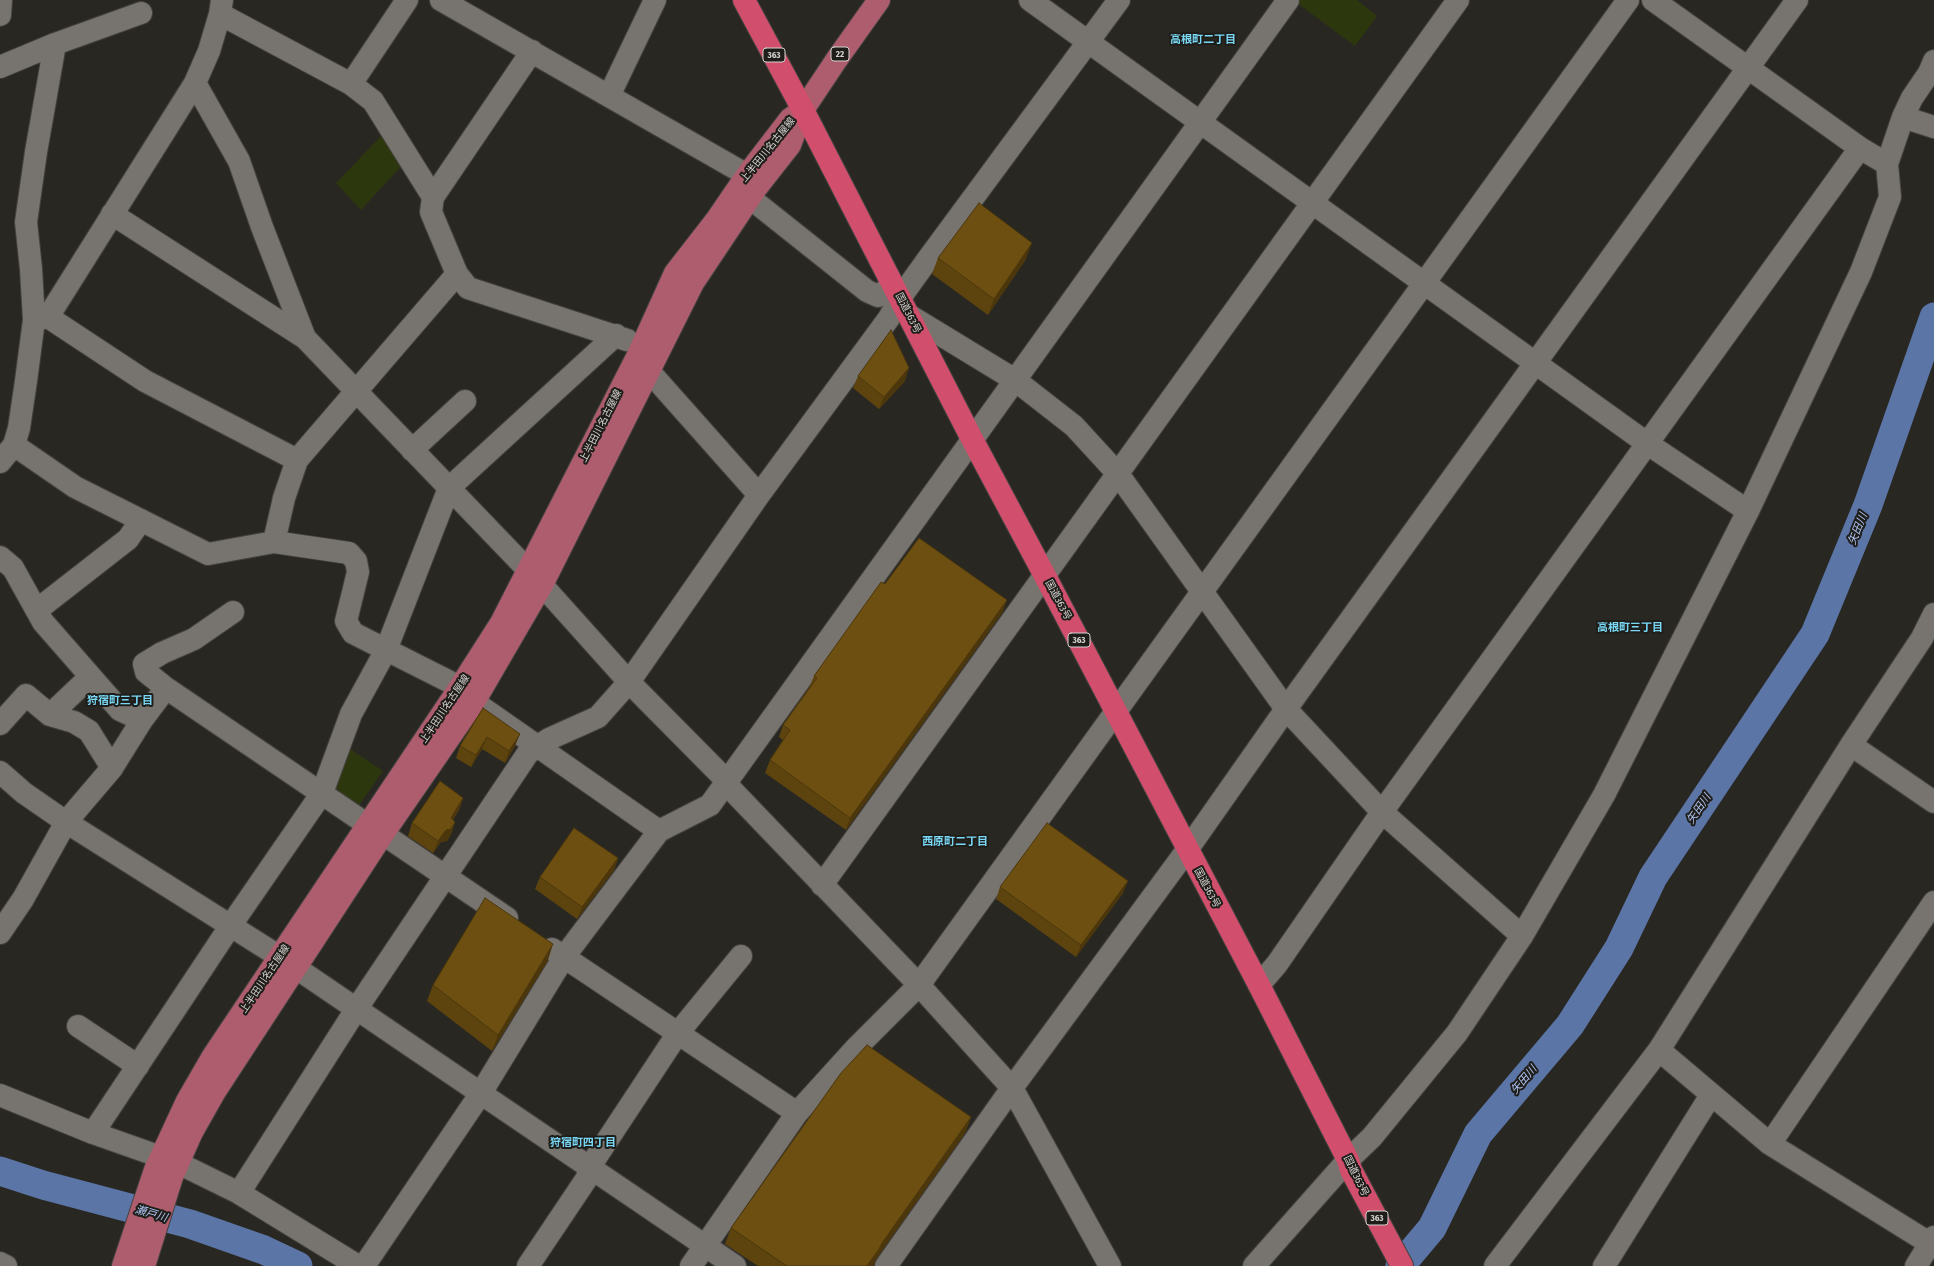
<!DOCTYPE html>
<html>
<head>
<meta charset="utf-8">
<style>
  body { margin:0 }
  canvas { display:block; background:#292722 }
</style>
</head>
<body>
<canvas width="1934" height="1266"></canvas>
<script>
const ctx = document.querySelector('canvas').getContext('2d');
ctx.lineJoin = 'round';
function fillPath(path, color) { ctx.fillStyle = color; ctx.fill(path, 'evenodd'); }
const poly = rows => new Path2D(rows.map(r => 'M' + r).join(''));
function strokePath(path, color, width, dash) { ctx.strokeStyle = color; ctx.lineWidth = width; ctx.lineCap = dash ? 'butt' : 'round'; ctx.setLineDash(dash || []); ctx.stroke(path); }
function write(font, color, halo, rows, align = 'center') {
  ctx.font = font + ' "Fira Sans Condensed","Noto Sans JP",sans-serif'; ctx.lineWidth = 4; ctx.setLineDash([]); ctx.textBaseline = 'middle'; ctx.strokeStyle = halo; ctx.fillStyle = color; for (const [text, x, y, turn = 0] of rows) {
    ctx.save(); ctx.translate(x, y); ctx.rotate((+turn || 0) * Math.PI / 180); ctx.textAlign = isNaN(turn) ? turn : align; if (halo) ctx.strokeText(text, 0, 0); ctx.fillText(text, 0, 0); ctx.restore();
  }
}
fillPath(poly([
  [1293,0,1357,0,1377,16,1355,46],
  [384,133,404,163,361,210,336,183],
  [347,747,383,771,355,811,337,796,330,777]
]), '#2d370d');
strokePath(poly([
  [0,1171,43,1185,190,1224,264,1250,298,1266],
  [1400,1266,1432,1228,1478,1134,1570,1025,1619,948,1653,877,1815,634,1868,505,1934,317]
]), '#5b75a7', 29);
const minor = poly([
  [441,0,747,175],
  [1030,0,1648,444,1748,511],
  [1653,0,1860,148,1887,164],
  [220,14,351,84,373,101,433,197,431,212,457,274,468,288,627,340],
  [0,15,1,0],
  [0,67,55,44,141,13],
  [195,83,239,161,262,227,305,338,528,570],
  [351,84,407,0],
  [609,96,655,0],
  [1903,117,1934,127],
  [433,197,532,51],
  [750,198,867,291,878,296,893,285],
  [112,214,305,338],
  [910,316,1015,380,1074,426,1118,474,1286,709,1382,812,1860,148],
  [48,317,195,83,209,51,220,14,222,0],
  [34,320,48,317,145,381,297,460],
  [648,370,759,495],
  [14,445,75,487,208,554,274,542,349,553,356,561,358,572,346,621,353,633,460,687],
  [412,450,465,401],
  [0,462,14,445,19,428,26,381,34,320,31,269,26,222,36,152,55,44],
  [274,542,284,498,297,460,457,274],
  [0,557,13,568,43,622,120,710,142,720],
  [542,585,629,682,727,781,730,788,919,985,1012,1088,1110,1266],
  [37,610,128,539,141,520],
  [166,688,146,672,144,664,162,653,194,639,233,612],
  [474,702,659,831],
  [50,715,90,677],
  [0,724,26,695,50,715,74,722,89,731,112,768],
  [1851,745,1934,802],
  [0,772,24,793,66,822,280,957,735,1266],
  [383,834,507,918],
  [822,885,1458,0],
  [0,933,23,899,66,822,112,768,142,720,166,688,368,825],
  [552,949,797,1113],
  [1259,985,1277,964,1382,812,1522,936],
  [78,1026,138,1066],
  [1659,1050,1770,1144,1934,1246],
  [0,1095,93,1133,161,1157],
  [93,1133,231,925,322,793,351,714,386,650,449,488,616,335],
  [1770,1144,1934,902],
  [178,1163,239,1193,358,1266],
  [239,1193,357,1008,528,753,549,739,598,717,629,682,759,495,889,318,900,298,928,259,1119,0],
  [0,1263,6,1266],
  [364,1266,481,1093,564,957,659,831,710,805,1288,0],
  [528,1266,587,1178,589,1168,678,1033,741,956],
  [691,1266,797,1113,856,1048,919,985,1628,0],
  [886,1266,1012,1088,1187,850,1286,709,1797,0],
  [1254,1266,1348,1160,1372,1137,1457,1033,1522,936,1604,795,1748,511,1861,272,1890,197,1887,164,1903,117,1912,98,1929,73,1934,61],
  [1495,1266,1659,1050,1851,745,1922,638,1934,614],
  [1604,1266,1711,1095],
  [1916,1266,1934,1237]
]);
const major = poly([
  [123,1266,155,1170,187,1101,213,1056,460,687,501,623,637,357,675,273,717,219,747,175,790,119,797,114],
  [144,1266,172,1177,192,1132,214,1093,383,834,474,702,542,585,693,283,757,187,790,145,803,110,837,59,879,0]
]);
const highway = poly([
  [744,0,803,110,972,439,1044,574,1259,985,1348,1160,1351,1170,1402,1266]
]);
strokePath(minor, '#44423f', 24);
strokePath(major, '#44423f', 24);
strokePath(highway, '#44423f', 24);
strokePath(minor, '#77746f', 22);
strokePath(major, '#ad5d6d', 22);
strokePath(highway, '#d14e6c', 22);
fillPath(poly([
  [938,258,1026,259,988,315,932,274],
  [858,376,905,381,879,409,853,388],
  [885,584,1007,600,1002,613,846,830,765,773,770,760,783,740,779,737,783,725,809,688,814,676],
  [483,708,515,746,505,763,482,749,471,767,456,758,460,746],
  [463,798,459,810,453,820,455,822,451,834,447,841,441,842,433,853,408,836,412,823],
  [618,858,614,870,577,919,535,889,540,877],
  [1000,887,1123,893,1076,957,996,899],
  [548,960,492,1051,427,1001,433,985],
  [971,1117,965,1133,876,1259,873,1266,758,1266,725,1244,731,1228]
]), '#5d440f');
fillPath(poly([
  [1032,243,1026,259,988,315,994,299],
  [909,368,905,381,879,409,884,397],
  [1007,600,1002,613,846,830,850,818],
  [520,734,515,746,505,763,509,751],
  [487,737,482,749,471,767,476,755],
  [463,798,459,810,447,829,455,822,451,834,447,841,441,842,433,853,438,841],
  [618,858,614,870,577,919,582,907],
  [1128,881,1123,893,1076,957,1081,945],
  [553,944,548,960,492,1051,498,1035],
  [971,1117,965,1133,876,1259,882,1243],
  [879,1249,874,1265,873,1266,867,1266]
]), '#4c370c');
const building = poly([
  [979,203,1032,243,994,299,938,258,979,203],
  [891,330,909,368,884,397,858,376,891,330],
  [919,538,1007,600,850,818,770,760,790,730,783,725,817,678,814,676,881,582,885,584,919,538],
  [483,708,520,734,509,751,487,737,476,755,460,746,483,708],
  [440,781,463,798,451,818,455,822,451,829,446,830,438,841,412,823,440,781],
  [1047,823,1128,881,1081,945,1000,887,1047,823],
  [574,828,618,858,582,907,540,877,574,828],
  [485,898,553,944,498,1035,433,985,485,898],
  [867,1045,971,1117,882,1243,879,1249,867,1266,787,1266,731,1228,841,1073,867,1045]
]);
fillPath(building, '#6c4f11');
strokePath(building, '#4c370c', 1);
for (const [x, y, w] of [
  [840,54,18],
  [774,55,22],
  [1079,640,22],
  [1377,1218,22]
]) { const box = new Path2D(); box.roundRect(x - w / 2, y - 7, w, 14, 3); ctx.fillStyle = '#1f1d19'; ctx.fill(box); strokePath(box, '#d3d2cf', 1); }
write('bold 9px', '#d3d2cf', null, [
  ["22",840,54],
  ["363",774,55],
  ["363",1079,640],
  ["363",1377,1218]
]);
write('10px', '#d3d2cf', '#1f1d19', [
  ["上半田川名古屋線",768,150,-51],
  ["国道363号",908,313,63],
  ["上半田川名古屋線",601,426,-63],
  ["国道363号",1058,600,62],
  ["上半田川名古屋線",445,709,-56],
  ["国道363号",1207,888,62],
  ["上半田川名古屋線",265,979,-56],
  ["国道363号",1356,1176,64]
]);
write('bold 11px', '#78d8f6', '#1f1d19', [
  ["高根町二丁目",1203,40],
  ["高根町三丁目",1630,628],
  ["狩宿町三丁目",120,701],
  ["西原町二丁目",955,842],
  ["狩宿町四丁目",583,1143]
]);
write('italic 11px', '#aec6f3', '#1f1d19', [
  ["矢田川",1858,529,-68],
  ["矢田川",1699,809,-56],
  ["矢田川",1524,1080,-50],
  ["瀬戸川",151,1214,16]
]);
</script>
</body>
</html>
